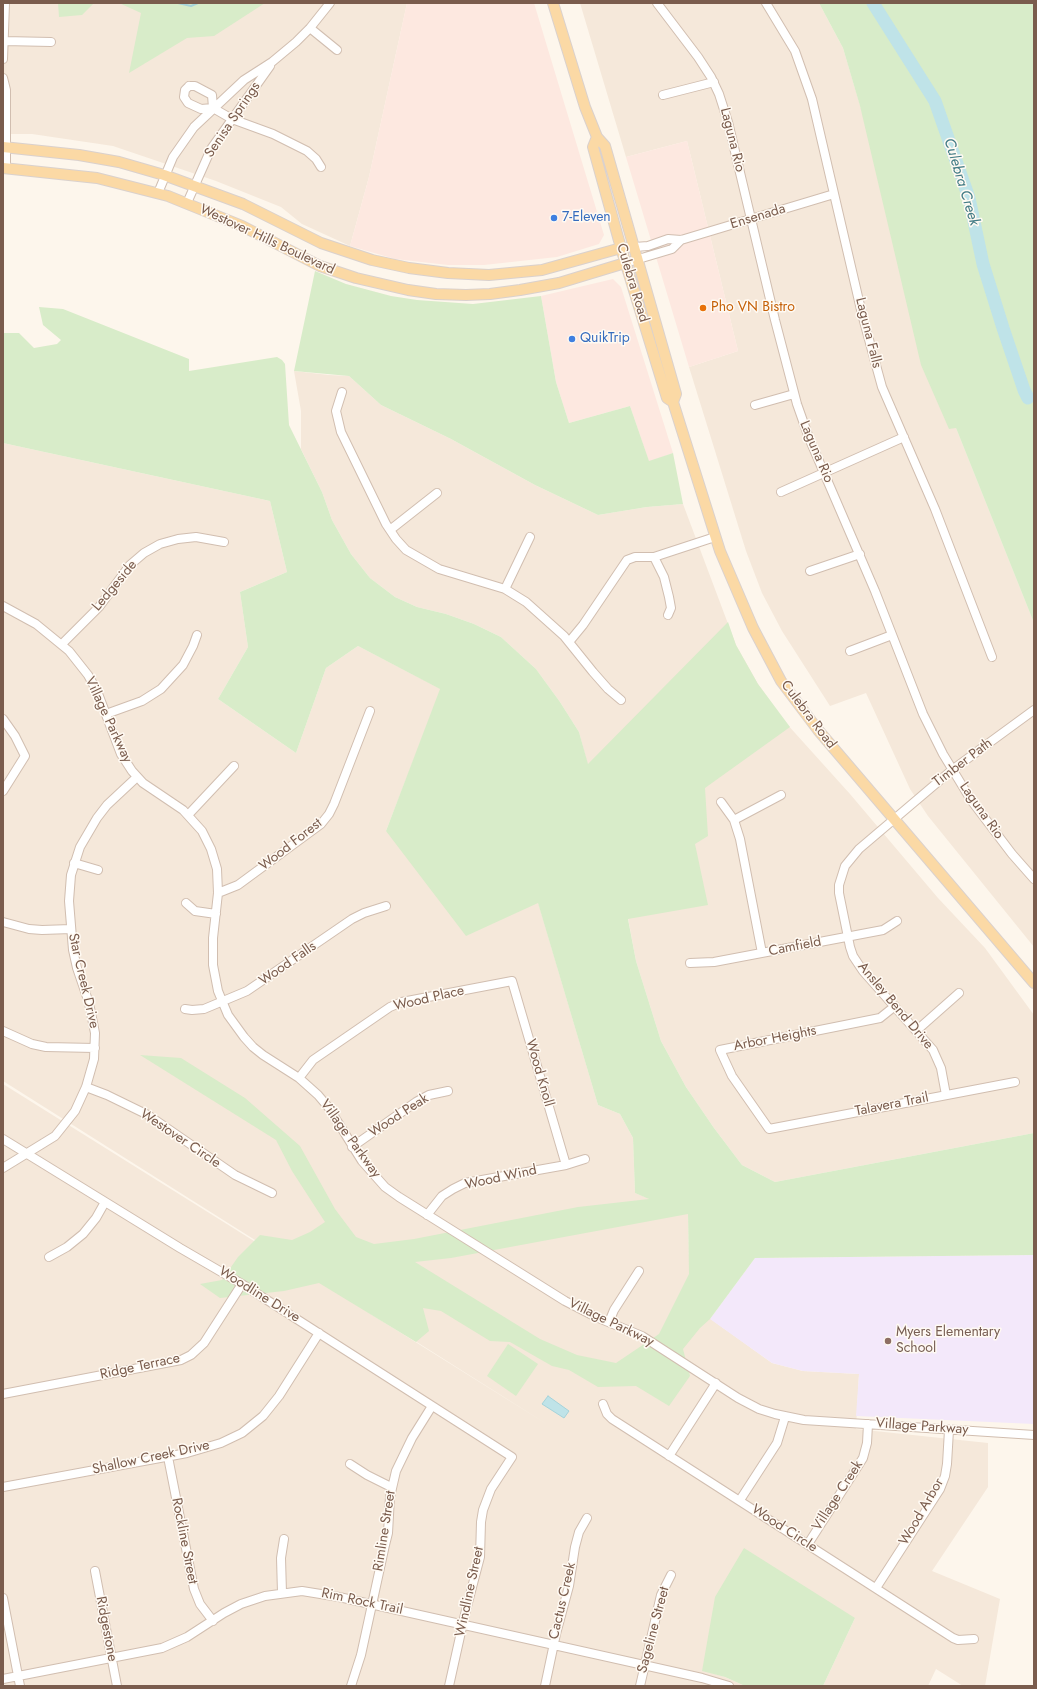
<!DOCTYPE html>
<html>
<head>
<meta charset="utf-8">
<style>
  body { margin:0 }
  #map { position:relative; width:1037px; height:1689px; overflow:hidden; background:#fdf6ec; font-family:Jost,sans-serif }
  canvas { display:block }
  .frame { position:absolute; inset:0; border:4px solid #7a5c4d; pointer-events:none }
</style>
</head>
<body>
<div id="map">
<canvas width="1037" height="1689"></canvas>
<div class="frame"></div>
</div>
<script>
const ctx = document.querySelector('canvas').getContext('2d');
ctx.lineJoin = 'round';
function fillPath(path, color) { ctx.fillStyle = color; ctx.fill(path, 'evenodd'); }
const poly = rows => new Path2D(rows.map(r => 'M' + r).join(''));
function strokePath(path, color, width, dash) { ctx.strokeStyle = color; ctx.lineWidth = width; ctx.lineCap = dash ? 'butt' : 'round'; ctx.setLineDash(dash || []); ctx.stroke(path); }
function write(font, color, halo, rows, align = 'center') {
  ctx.font = font + ' Jost,sans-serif'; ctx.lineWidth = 3; ctx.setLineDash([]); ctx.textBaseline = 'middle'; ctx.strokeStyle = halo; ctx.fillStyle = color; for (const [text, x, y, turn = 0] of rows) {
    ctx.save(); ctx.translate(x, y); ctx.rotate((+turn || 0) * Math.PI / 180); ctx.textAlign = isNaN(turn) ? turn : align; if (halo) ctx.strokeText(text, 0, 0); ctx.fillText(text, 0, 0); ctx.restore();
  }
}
fillPath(poly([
  [3,3,407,3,369,177,350,246,302,224,281,207,216,181,113,146,32,134,3,134],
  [580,3,819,3,843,48,956,428,1034,623,1034,947,928,816,910,789,866,693,830,706,782,631,762,593,746,551,689,367,738,351,687,141,626,157],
  [294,371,329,375,349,376,381,405,451,439,535,485,598,515,647,507,683,504,736,645,758,684,786,723,850,794,938,898,985,948,1034,1015,1034,1133,775,1182,742,1165,714,1128,686,1087,661,1041,636,961,628,918,579,732,560,702,536,669,501,637,474,624,446,614,417,607,395,597,370,578,351,554,332,520,322,492,301,449,301,411],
  [3,443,270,501,287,572,240,592,248,647,218,699,296,753,326,668,358,646,441,689,386,831,538,902,598,1105,620,1114,633,1138,635,1193,688,1214,690,1304,772,1363,803,1371,859,1374,856,1429,988,1443,988,1487,932,1571,1000,1599,985,1686,963,1686,936,1669,928,1686,823,1686,855,1618,702,1670,725,1677,745,1686,3,1686,3,1084,553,1428,3,1081]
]), '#f5e8da');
fillPath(poly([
  [407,3,534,3,604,235,599,244,557,257,484,265,448,265,395,259,350,246,369,177],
  [687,141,738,351,689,367,626,157],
  [613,279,621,287,673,453,649,462,630,406,569,423,556,382,541,296]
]), '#fde8e0');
fillPath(poly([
  [1034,1255,1034,1424,856,1416,859,1374,803,1371,772,1363,710,1319,755,1258]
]), '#f3e8fa');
fillPath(poly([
  [58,3,94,3,82,15,59,17],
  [119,3,265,3,214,36,187,38,129,73,141,13],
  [819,3,1034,3,1034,623,956,428,949,429,921,365,860,106,843,48],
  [315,271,346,284,391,296,417,300,473,304,541,296,556,382,569,423,630,406,649,461,673,453,683,504,647,507,598,515,535,485,451,439,381,405,349,376,294,371],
  [39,307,63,309,189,359,189,371,277,357,282,360,285,364,289,425,322,492,332,520,351,554,370,578,395,597,417,607,446,614,474,624,501,637,536,669,560,702,579,732,588,764,728,622,736,645,758,684,790,727,705,788,708,836,695,844,708,905,628,919,636,961,661,1041,686,1087,714,1128,742,1165,775,1182,1034,1133,1034,1255,755,1258,710,1319,700,1328,683,1349,690,1376,669,1406,636,1386,598,1387,569,1370,552,1366,510,1342,490,1341,441,1311,423,1308,429,1331,416,1342,319,1283,284,1291,220,1298,200,1284,222,1280,238,1257,260,1235,292,1240,310,1232,325,1222,292,1171,276,1140,140,1055,181,1058,245,1098,300,1146,335,1209,356,1237,374,1244,414,1239,578,1207,649,1199,635,1193,633,1138,620,1114,598,1105,538,903,466,936,386,831,440,689,358,646,326,668,296,753,218,699,248,647,240,592,287,572,270,501,3,443,3,333,19,333,34,348,57,344,61,340,43,325],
  [688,1214,689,1274,659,1334,616,1363,577,1355,540,1339,415,1262,451,1258],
  [508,1344,538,1364,516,1396,487,1376],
  [744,1548,855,1618,823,1686,745,1686,725,1677,702,1671,715,1597]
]), '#d8ecc9');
const water = poly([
  [548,1396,569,1411,564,1418,542,1404,548,1396]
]);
fillPath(water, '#bfe3e8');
strokePath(water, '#a5d3da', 1);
strokePath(poly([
  [178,3,191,6,198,3]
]), '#a5d3da', 2);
strokePath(poly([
  [873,3,935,101,969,198,983,264,1003,328,1024,390,1028,398]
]), '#bfe3e8', 13);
const minor = poly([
  [657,3,698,57,711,77,719,94,728,122,775,320,797,404,809,438,875,591,923,714,943,754,971,800,1012,854,1034,879],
  [766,3,795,51,812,99,862,314,882,387,935,509,992,657],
  [310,28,337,50],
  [4,41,51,42],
  [3,59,5,3],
  [3,78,6,90,6,168],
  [189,86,195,86,212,95,213,108,201,109,188,103,184,97,185,90,189,86],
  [663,95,714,82],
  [213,108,232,119,273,134,307,151,316,159,321,167],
  [158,193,173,157,194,127,244,80,272,62,296,42,310,28,330,3],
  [187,203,211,149,270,66],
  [621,248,648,246,668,239,681,240,834,194],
  [625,263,672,249,681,240],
  [342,392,336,411,341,432,386,524,396,539,406,550,439,569,505,589,526,602,564,636,593,672,608,689,621,700],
  [755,405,794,394],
  [781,492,904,437],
  [390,530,437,493],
  [654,557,664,577,669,597,671,608,668,615],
  [810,571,860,554],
  [505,589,530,537],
  [3,606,36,624,69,651,88,675,97,691,121,754,132,771,143,783,183,810,202,831,211,849,217,869,218,893,213,938,213,965,218,991,228,1015,244,1037,253,1047,263,1055,299,1078,318,1095,329,1108,362,1161,385,1187,399,1197,565,1301,596,1317,642,1336,738,1398,759,1409,775,1414,804,1420,1034,1435],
  [569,642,583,625,627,560,635,557,654,557,715,537],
  [62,644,99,607,130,565,144,553,160,544,178,539,196,537,224,542],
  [850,651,892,635],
  [106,714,142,701,161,689,183,665,193,646,197,635],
  [3,719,15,736,25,756,3,791],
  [721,802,734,820,740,839,762,953],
  [188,815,234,766],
  [734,820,781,795],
  [74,863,98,870],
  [218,893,238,885,321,824,329,814,334,804,370,711],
  [186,903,195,911,216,914],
  [3,922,29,929,42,930,71,929],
  [690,963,714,962,883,930,897,921],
  [895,1006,880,1018,720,1050,732,1076,769,1129,1015,1082],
  [185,1009,192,1010,204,1009,247,991,352,919,364,913,386,906],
  [3,1031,32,1044,46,1047,95,1048],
  [916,1031,959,993],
  [299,1078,313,1060,390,1007,402,1002,512,981,566,1165],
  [86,1087,107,1095,148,1115,235,1175,272,1193],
  [946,1095,941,1068,933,1050,863,971,853,956,850,947,839,893,839,885,845,866,859,849,952,770,1034,710],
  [3,1139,180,1248,242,1284,512,1457,491,1489,483,1510,481,1522,480,1557,465,1614,449,1686],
  [352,1147,416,1102,429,1095,448,1091],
  [3,1168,55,1136,75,1111,86,1087,94,1059,95,1033,89,1003,77,968,73,950,69,901,71,875,80,847,97,818,107,805,137,777],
  [427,1215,442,1196,453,1189,465,1183,566,1165,585,1159],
  [49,1257,67,1247,83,1234,96,1218,105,1202],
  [609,1322,614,1310,639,1271],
  [3,1394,181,1360,191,1355,204,1343,242,1284],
  [603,1404,607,1414,612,1419,953,1638,958,1640,974,1639],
  [669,1456,716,1383],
  [168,1457,194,1589,200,1604,213,1621],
  [350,1464,367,1475,391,1487],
  [3,1487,187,1453,221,1443,242,1433,263,1416,279,1396,319,1333],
  [740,1500,777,1443,785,1417],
  [808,1544,863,1458,867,1443,868,1424],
  [95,1571,117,1686],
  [876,1588,940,1489,945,1476,947,1464,949,1430],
  [282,1593,281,1558,284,1539],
  [3,1598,20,1686],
  [3,1679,162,1648,187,1637,224,1613,241,1604,265,1596,302,1591,339,1597,702,1678,729,1686],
  [351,1686,361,1655,385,1545,388,1533,390,1497,396,1471,412,1438,432,1406],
  [545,1686,556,1634,569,1586,575,1547,579,1532,587,1518],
  [640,1686,661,1595,671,1575]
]);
const major = poly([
  [553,3,585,107,597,137,605,146,676,394,673,402],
  [597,137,593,147,621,248,667,398,673,402,720,551,753,628,781,681,818,730,1034,983],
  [3,147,79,155,119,162,164,175,243,204,321,243,372,260,409,268,448,273,489,275,542,270,621,248],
  [3,168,97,178,168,196,242,226,320,266,356,278,408,290,436,294,466,295,490,294,520,290,559,283,625,263]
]);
strokePath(minor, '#d1beb0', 10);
strokePath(major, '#dad1cd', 12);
strokePath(minor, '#fff', 8);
strokePath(major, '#fbd9a5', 10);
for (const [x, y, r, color] of [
  [554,218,4,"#3f7fe0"],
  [703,308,4,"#e8710a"],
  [572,339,4,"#3f7fe0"],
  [888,1341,4,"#8d6e63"]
]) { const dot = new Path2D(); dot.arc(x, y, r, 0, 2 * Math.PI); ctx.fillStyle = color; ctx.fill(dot); strokePath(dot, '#fffaf3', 1.5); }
write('14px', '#7a5c4d', '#fffaf3', [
  ["Senisa Springs",233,120,-56],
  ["Laguna Rio",732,140,76],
  ["Ensenada",758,217,-17],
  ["Westover Hills Boulevard",267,240,25],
  ["Culebra Road",632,283,73],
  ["Laguna Falls",868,333,76],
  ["Laguna Rio",816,452,67],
  ["Ledgeside",115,586,-50],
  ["Culebra Road",808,715,53],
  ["Village Parkway",108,720,65],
  ["Timber Path",963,763,-37],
  ["Laguna Rio",981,811,55],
  ["Wood Forest",291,845,-38],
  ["Camfield",795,947,-11],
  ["Wood Falls",288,964,-35],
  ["Star Creek Drive",83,981,77],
  ["Wood Place",429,999,-13],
  ["Ansley Bend Drive",895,1006,50],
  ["Arbor Heights",775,1039,-11],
  ["Wood Knoll",539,1073,74],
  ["Talavera Trail",892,1105,-11],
  ["Wood Peak",399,1116,-33],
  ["Westover Circle",180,1139,34],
  ["Village Parkway",350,1139,54],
  ["Wood Wind",501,1178,-12],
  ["Woodline Drive",259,1295,32],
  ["Village Parkway",611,1323,26],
  ["Ridge Terrace",140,1367,-12],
  ["Village Parkway",922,1427,4],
  ["Shallow Creek Drive",151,1458,-12],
  ["Village Creek",838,1496,-57],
  ["Wood Arbor",922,1512,-60],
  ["Wood Circle",784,1529,33],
  ["Rimline Street",385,1531,-81],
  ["Rockline Street",184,1541,79],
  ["Windline Street",470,1592,-78],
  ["Cactus Creek",563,1601,-77],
  ["Rim Rock Trail",362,1602,12],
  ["Ridgestone",106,1629,79],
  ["Sageline Street",654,1630,-75]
]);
write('14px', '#366cbe', '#fffaf3', [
  ["7-Eleven",562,218],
  ["QuikTrip",580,339]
], 'left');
write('14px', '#c56008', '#fffaf3', [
  ["Pho VN Bistro",711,308]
], 'left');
write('14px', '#785e54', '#fffaf3', [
  ["Myers Elementary",896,1333],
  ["School",896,1349]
], 'left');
write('italic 15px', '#437c86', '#fffaf3', [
  ["Culebra Creek",961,182,73]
]);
</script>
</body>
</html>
